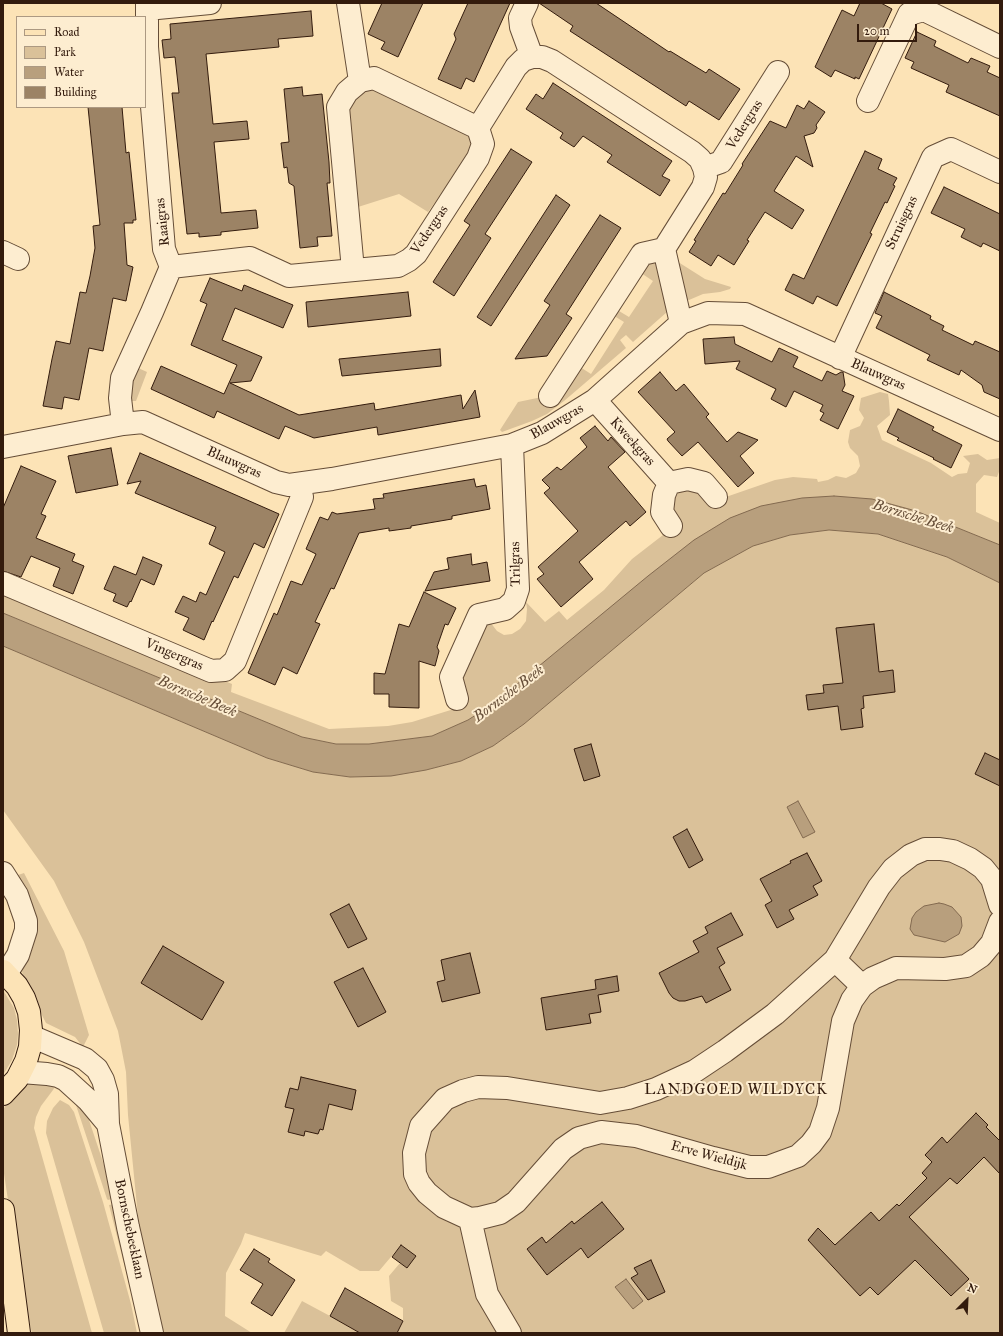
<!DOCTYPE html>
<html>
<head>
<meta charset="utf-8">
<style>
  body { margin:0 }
  #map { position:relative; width:1003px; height:1336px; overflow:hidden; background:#fce3b6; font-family:"IM FELL Great Primer",serif }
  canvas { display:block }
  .frame { position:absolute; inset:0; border:4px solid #331b0d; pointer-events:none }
  .legend { position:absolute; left:16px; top:16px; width:130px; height:92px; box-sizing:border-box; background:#fdedd0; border:1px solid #ac9982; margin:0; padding:5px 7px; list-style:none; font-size:12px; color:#331b0d }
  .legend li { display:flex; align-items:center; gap:8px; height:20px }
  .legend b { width:20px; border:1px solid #ac9982 }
  .north { position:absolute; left:947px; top:1280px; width:40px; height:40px; -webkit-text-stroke:3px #fdedd0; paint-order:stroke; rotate:24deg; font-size:11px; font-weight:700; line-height:16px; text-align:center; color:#331b0d }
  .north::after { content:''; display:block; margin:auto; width:14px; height:18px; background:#331b0d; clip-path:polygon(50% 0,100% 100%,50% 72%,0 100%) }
  .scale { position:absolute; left:857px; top:24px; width:60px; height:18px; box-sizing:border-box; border:2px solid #331b0d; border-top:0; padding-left:5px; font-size:12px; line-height:14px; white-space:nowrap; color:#331b0d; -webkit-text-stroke:3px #fdedd0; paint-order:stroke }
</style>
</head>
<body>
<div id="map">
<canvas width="1003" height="1336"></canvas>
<div class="frame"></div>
<ul class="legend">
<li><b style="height:5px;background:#fce3b6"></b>Road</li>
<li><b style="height:11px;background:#dac199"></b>Park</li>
<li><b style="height:11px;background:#b89f7d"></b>Water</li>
<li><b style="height:11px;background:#9c8365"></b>Building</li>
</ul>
<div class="north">N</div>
<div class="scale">20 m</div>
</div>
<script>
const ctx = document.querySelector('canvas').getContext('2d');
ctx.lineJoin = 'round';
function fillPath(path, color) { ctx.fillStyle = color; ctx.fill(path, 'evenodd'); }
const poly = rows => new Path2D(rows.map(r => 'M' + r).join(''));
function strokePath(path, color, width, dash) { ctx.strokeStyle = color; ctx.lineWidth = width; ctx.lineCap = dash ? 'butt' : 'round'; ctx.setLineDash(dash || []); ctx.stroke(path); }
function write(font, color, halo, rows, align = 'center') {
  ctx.font = font + ' "IM FELL Great Primer",serif'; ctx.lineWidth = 4; ctx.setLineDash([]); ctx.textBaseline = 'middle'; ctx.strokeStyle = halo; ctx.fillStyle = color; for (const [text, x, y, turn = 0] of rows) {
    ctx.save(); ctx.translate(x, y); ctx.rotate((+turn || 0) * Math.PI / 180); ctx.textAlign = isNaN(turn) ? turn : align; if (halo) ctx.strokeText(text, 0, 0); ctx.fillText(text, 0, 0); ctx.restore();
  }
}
fillPath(poly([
  [374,88,469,129,474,148,428,212,399,194,358,207,347,110,356,97,363,90],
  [651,258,659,264,667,312,633,342,626,335,620,340,626,348,564,401,547,414,532,421,502,432,500,430,518,402,542,397,577,365,591,374,624,322,611,314,614,308,629,317,653,281,638,271],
  [675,260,705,279,731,287,730,289,720,292,703,294,689,300,685,299],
  [136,367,147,372,136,401,131,401,130,387],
  [880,392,888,394,889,401,890,415,877,426,882,440,931,463,952,477,958,474,967,473,970,463,963,456,978,454,987,460,1000,458,1000,469,997,477,984,475,976,484,976,512,1000,523,1000,545,916,511,872,499,802,498,468,720,432,736,369,744,336,744,302,737,3,613,3,587,232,684,231,692,329,729,388,726,412,722,454,709,468,701,457,678,487,618,497,631,504,635,512,634,520,629,526,621,527,609,526,602,545,622,559,611,567,620,604,590,632,559,663,535,680,525,671,509,673,499,680,491,697,488,723,498,775,480,793,477,817,479,818,482,828,480,836,476,846,478,856,473,860,466,858,456,850,448,848,442,850,430,860,426,864,418,859,410,861,398],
  [829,530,878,534,947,557,1000,583,1000,1333,397,1333,403,1321,403,1308,391,1301,389,1276,400,1263,407,1268,416,1256,401,1245,379,1271,360,1271,326,1251,321,1256,245,1233,241,1244,226,1273,225,1316,252,1333,164,1333,140,1237,128,1115,126,1072,118,1031,84,942,54,881,3,810,3,646,267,758,313,772,350,777,426,770,461,761,493,746,524,724,704,573,753,546,790,535],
  [24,873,64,951,89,1035,83,1047,75,1037,46,1023,28,988,22,972,25,957,35,940,37,925,15,876],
  [3,990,14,1008,17,1020,18,1034,17,1045,12,1060,3,1075],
  [33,1080,57,1083,53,1090,41,1106,36,1117,34,1128,92,1333,32,1333,22,1293,3,1167,3,1111,7,1101,21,1086],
  [60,1100,69,1105,74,1112,103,1202,131,1304,137,1333,104,1333,46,1133,47,1121,53,1108],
  [75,1102,87,1114,115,1198,108,1200,107,1199],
  [116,1204,137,1315,109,1205],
  [302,1301,330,1316,360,1333,284,1333]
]), '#dac199');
const water = poly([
  [834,496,872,499,916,511,1000,545,1000,583,947,557,878,534,829,530,790,535,753,546,704,573,524,724,493,746,461,761,426,770,391,776,350,777,313,772,267,758,3,646,3,613,302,737,336,744,369,744,432,736,468,720,493,704,648,576,694,540,730,518,761,506,802,498,834,496],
  [798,801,815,832,803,838,787,807,798,801],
  [939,903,944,904,952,907,961,917,962,926,959,934,945,942,914,935,910,929,912,918,916,912,924,906,939,903],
  [626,1279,643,1301,633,1309,615,1287,626,1279]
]);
fillPath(water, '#b89f7d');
strokePath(water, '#836a50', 1);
const building = poly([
  [382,3,423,3,398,57,381,49,385,42,368,34,382,3],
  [468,3,510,3,474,82,466,78,461,89,438,79,456,39,454,34,468,3],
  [539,3,596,3,669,52,670,51,706,73,709,69,740,89,719,120,689,101,686,106,570,31,573,26,539,3],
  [860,3,881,3,892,9,859,79,855,77,855,79,835,70,831,77,815,67,842,10,854,16,860,3],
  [311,11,313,36,278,39,279,47,206,54,213,124,247,121,249,139,214,142,221,213,256,210,258,228,221,232,221,235,199,237,199,233,187,234,172,93,179,93,175,57,164,58,162,40,171,39,170,24,311,11],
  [917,32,936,41,934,46,968,63,971,58,990,66,987,72,1000,78,1000,116,946,92,949,85,911,68,914,62,905,58,917,32],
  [553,83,672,161,662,176,670,180,660,196,607,162,612,155,583,136,574,147,560,138,563,133,526,109,536,94,543,99,553,83],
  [302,87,303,96,322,94,329,162,330,183,327,183,332,236,317,237,318,246,300,248,294,186,289,183,287,167,284,168,281,143,289,142,284,89,302,87],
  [809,101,825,112,816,125,817,128,814,133,804,136,813,167,796,156,774,191,804,210,792,229,765,212,747,240,749,241,734,265,718,255,711,266,689,252,696,241,694,240,718,201,723,193,725,194,743,165,742,164,770,121,786,128,797,105,804,109,809,101],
  [88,107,122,107,126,153,129,152,136,220,133,220,133,223,124,223,127,265,133,267,126,301,113,298,103,351,89,348,79,400,64,397,62,409,43,406,52,359,56,341,70,344,80,292,86,293,90,276,95,248,93,226,100,225,88,107],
  [511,149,532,162,485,234,491,238,454,296,433,282,470,225,464,221,511,149],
  [865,151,882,159,878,169,897,178,893,185,895,186,887,203,885,202,870,233,872,234,837,306,817,296,813,304,785,290,793,274,804,279,865,151],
  [944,187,1000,214,1000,251,983,243,981,247,961,237,965,229,931,213,944,187],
  [556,195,570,205,491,326,477,317,556,195],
  [600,215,621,228,566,314,572,318,547,356,515,359,550,305,544,301,600,215],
  [210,278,242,291,244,285,293,305,283,328,235,308,222,340,262,357,251,381,230,383,299,415,374,403,375,410,461,395,463,409,475,390,480,417,378,435,377,427,314,438,285,426,279,439,217,411,214,418,151,389,161,366,224,394,237,365,191,345,207,304,200,301,210,278],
  [408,292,411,316,308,327,306,302,408,292],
  [884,292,931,316,930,319,944,326,942,330,973,345,975,341,1000,352,1000,399,984,392,982,385,961,370,959,375,927,360,930,355,876,328,882,316,875,313,884,292],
  [734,337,735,344,772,362,779,348,798,357,793,367,822,381,827,371,836,375,841,372,843,372,845,385,842,391,854,396,838,429,820,420,824,413,820,411,823,405,794,391,786,407,771,399,776,389,736,369,740,361,705,364,703,339,734,337],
  [440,349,441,366,342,376,339,359,440,349],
  [660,372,676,391,684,384,709,414,706,417,727,442,738,432,758,440,740,456,754,473,738,487,698,442,682,456,668,441,667,439,675,432,638,392,660,372],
  [898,409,934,427,932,430,962,445,951,468,933,459,934,458,897,440,899,438,887,432,898,409],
  [595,426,608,441,611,437,625,452,608,467,646,512,630,526,626,521,579,562,593,579,561,607,537,579,544,574,538,567,578,531,544,493,550,488,542,480,557,467,561,470,587,447,580,438,595,426],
  [111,448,118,485,76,493,68,456,111,448],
  [140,453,279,514,264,548,254,543,238,578,234,576,213,622,212,621,204,640,183,630,189,618,175,612,183,596,196,602,200,592,206,595,225,552,209,544,216,527,135,493,141,481,127,484,140,453],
  [21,466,56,481,41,514,46,516,36,538,75,554,72,561,84,566,73,594,53,586,60,568,31,556,21,577,3,571,3,508,21,466],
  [474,479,476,487,486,485,490,509,452,516,452,519,411,526,411,528,389,531,389,528,359,533,334,589,331,588,315,622,320,624,297,674,283,667,275,685,248,673,274,613,277,615,291,581,302,585,316,554,306,549,320,517,328,520,332,512,337,514,375,509,373,499,384,498,383,494,474,479],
  [471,554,472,565,487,562,490,581,425,591,434,572,449,569,447,558,471,554],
  [143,557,162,565,154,585,141,579,131,602,130,601,127,607,113,601,116,594,104,589,114,566,136,575,143,557],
  [424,592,456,608,448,625,445,624,437,647,439,651,435,666,419,661,419,708,389,707,389,694,374,694,374,673,385,674,399,624,409,627,424,592],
  [874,624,879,672,893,670,895,692,863,696,864,708,861,709,863,727,841,730,838,706,808,710,806,695,824,693,823,685,843,683,836,628,874,624],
  [591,744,600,776,584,781,574,749,591,744],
  [985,753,1000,760,1000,786,975,774,985,753],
  [687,829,703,860,689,868,673,837,687,829],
  [807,853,822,881,813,886,818,895,789,910,794,919,777,928,765,905,772,901,760,879,791,863,790,861,807,853],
  [349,904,367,939,348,948,330,914,349,904],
  [731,913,743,935,717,948,725,963,719,967,731,990,706,1003,702,996,685,1001,679,1001,673,998,669,993,659,973,699,952,693,941,708,933,705,927,731,913],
  [163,946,224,982,202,1020,141,983,163,946],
  [470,953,480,993,442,1002,437,982,445,980,441,960,470,953],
  [363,968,386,1012,358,1027,334,982,363,968],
  [617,976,619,991,598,995,601,1012,589,1014,591,1023,546,1030,541,998,596,989,595,980,617,976],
  [301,1077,356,1090,352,1110,329,1104,323,1130,320,1129,318,1134,305,1131,304,1136,288,1132,294,1109,285,1107,290,1088,298,1090,301,1077],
  [976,1113,988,1125,986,1127,1000,1141,1000,1174,984,1157,957,1184,950,1178,909,1217,969,1279,951,1296,915,1260,878,1295,870,1287,860,1296,808,1240,818,1228,835,1245,871,1212,879,1221,897,1204,899,1206,927,1178,922,1173,932,1162,925,1155,942,1137,947,1143,976,1113],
  [602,1202,624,1229,588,1258,581,1248,547,1275,527,1249,542,1237,546,1243,572,1221,574,1224,602,1202],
  [401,1245,416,1256,407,1268,392,1257,401,1245],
  [254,1249,270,1259,268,1262,295,1280,272,1316,251,1303,263,1284,240,1270,254,1249],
  [651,1260,665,1292,648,1300,631,1278,638,1274,634,1268,651,1260],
  [345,1288,403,1321,397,1333,360,1333,330,1316,345,1288]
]);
fillPath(building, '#9c8365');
strokePath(building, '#331b0d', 1);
const minor = poly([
  [348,3,360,81],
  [527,3,520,18,521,27,532,57],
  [147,9,210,3],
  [868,101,909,14,924,10,1000,47],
  [3,252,18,259],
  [171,267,250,258,289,276,398,266,409,260,416,254,478,158,483,144,478,128,516,67,523,60,532,57,542,57,552,61,692,152,700,159,704,168],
  [353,270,338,107,347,92,360,81,374,78,478,128],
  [681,323,664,249,703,187,706,177,704,168,721,162,778,72],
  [840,358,933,157,951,149,1000,172],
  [550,396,642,254,664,249],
  [595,400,669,483],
  [123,424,120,398,122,378,152,312,171,267,164,249,147,47,147,3],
  [3,447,123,424,143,422,276,482,289,485,332,479,512,445,542,433,595,400,681,323,708,313,745,314,1000,430],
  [669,483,688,479,704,483,716,497],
  [669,483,664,495,662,512,671,526],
  [3,583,211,671,225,670,235,661,302,497,299,484],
  [457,699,451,677,479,615,505,609,514,601,518,589,512,445],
  [3,873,17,895,26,921,26,930,18,955,6,974],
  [1000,905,992,879,983,868,970,859,953,851,940,849,925,849,911,855,893,869,879,887,835,960,775,1014,725,1051,695,1071,656,1089,628,1098,600,1103,507,1088,478,1087,463,1091,445,1099,421,1126,414,1153,415,1174,419,1183,427,1193,444,1207,470,1219,480,1218,500,1213,516,1202,563,1149,579,1138,601,1132,636,1136,713,1158,749,1167,768,1167,798,1156,811,1144,820,1132,828,1108,843,1021,852,1000,862,986,873,978,896,968,945,969,966,966,981,956,992,943,1000,922],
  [835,960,862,986],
  [31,1036,85,1059,97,1069,103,1080,107,1094,108,1124,128,1227,152,1333],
  [21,1072,47,1074,58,1076,66,1080,88,1100,108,1124],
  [470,1219,487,1294,510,1333]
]);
const major = poly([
  [3,971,17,986,24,998,29,1012,31,1030,30,1047,26,1061,17,1079,3,1094],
  [3,1210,19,1333]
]);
strokePath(minor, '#654d37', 24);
strokePath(major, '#331b0d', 24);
strokePath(minor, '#fdedd0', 22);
strokePath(major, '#fce3b6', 22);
write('14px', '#331b0d', '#fdedd0', [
  ["Vedergras",745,125,-58],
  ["Raaigras",163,222,-96],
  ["Struisgras",902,223,-65],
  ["Vedergras",430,230,-56],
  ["Blauwgras",878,375,24],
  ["Blauwgras",557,422,-29],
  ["Kweekgras",632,442,48],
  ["Blauwgras",234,463,24],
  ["Trilgras",516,564,-91],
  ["Vingergras",174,655,23],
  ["Erve Wieldijk",709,1156,15],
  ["Bornschebeeklaan",129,1229,78]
]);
write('italic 15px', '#68503a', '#fdedd0', [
  ["Bornsche Beek",913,517,17],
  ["Bornsche Beek",509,694,-37],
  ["Bornsche Beek",197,697,23]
]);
ctx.letterSpacing = '1px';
write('15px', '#331b0d', '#fdedd0', [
  ["LANDGOED WILDYCK",736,1090]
]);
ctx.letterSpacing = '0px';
</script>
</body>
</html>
